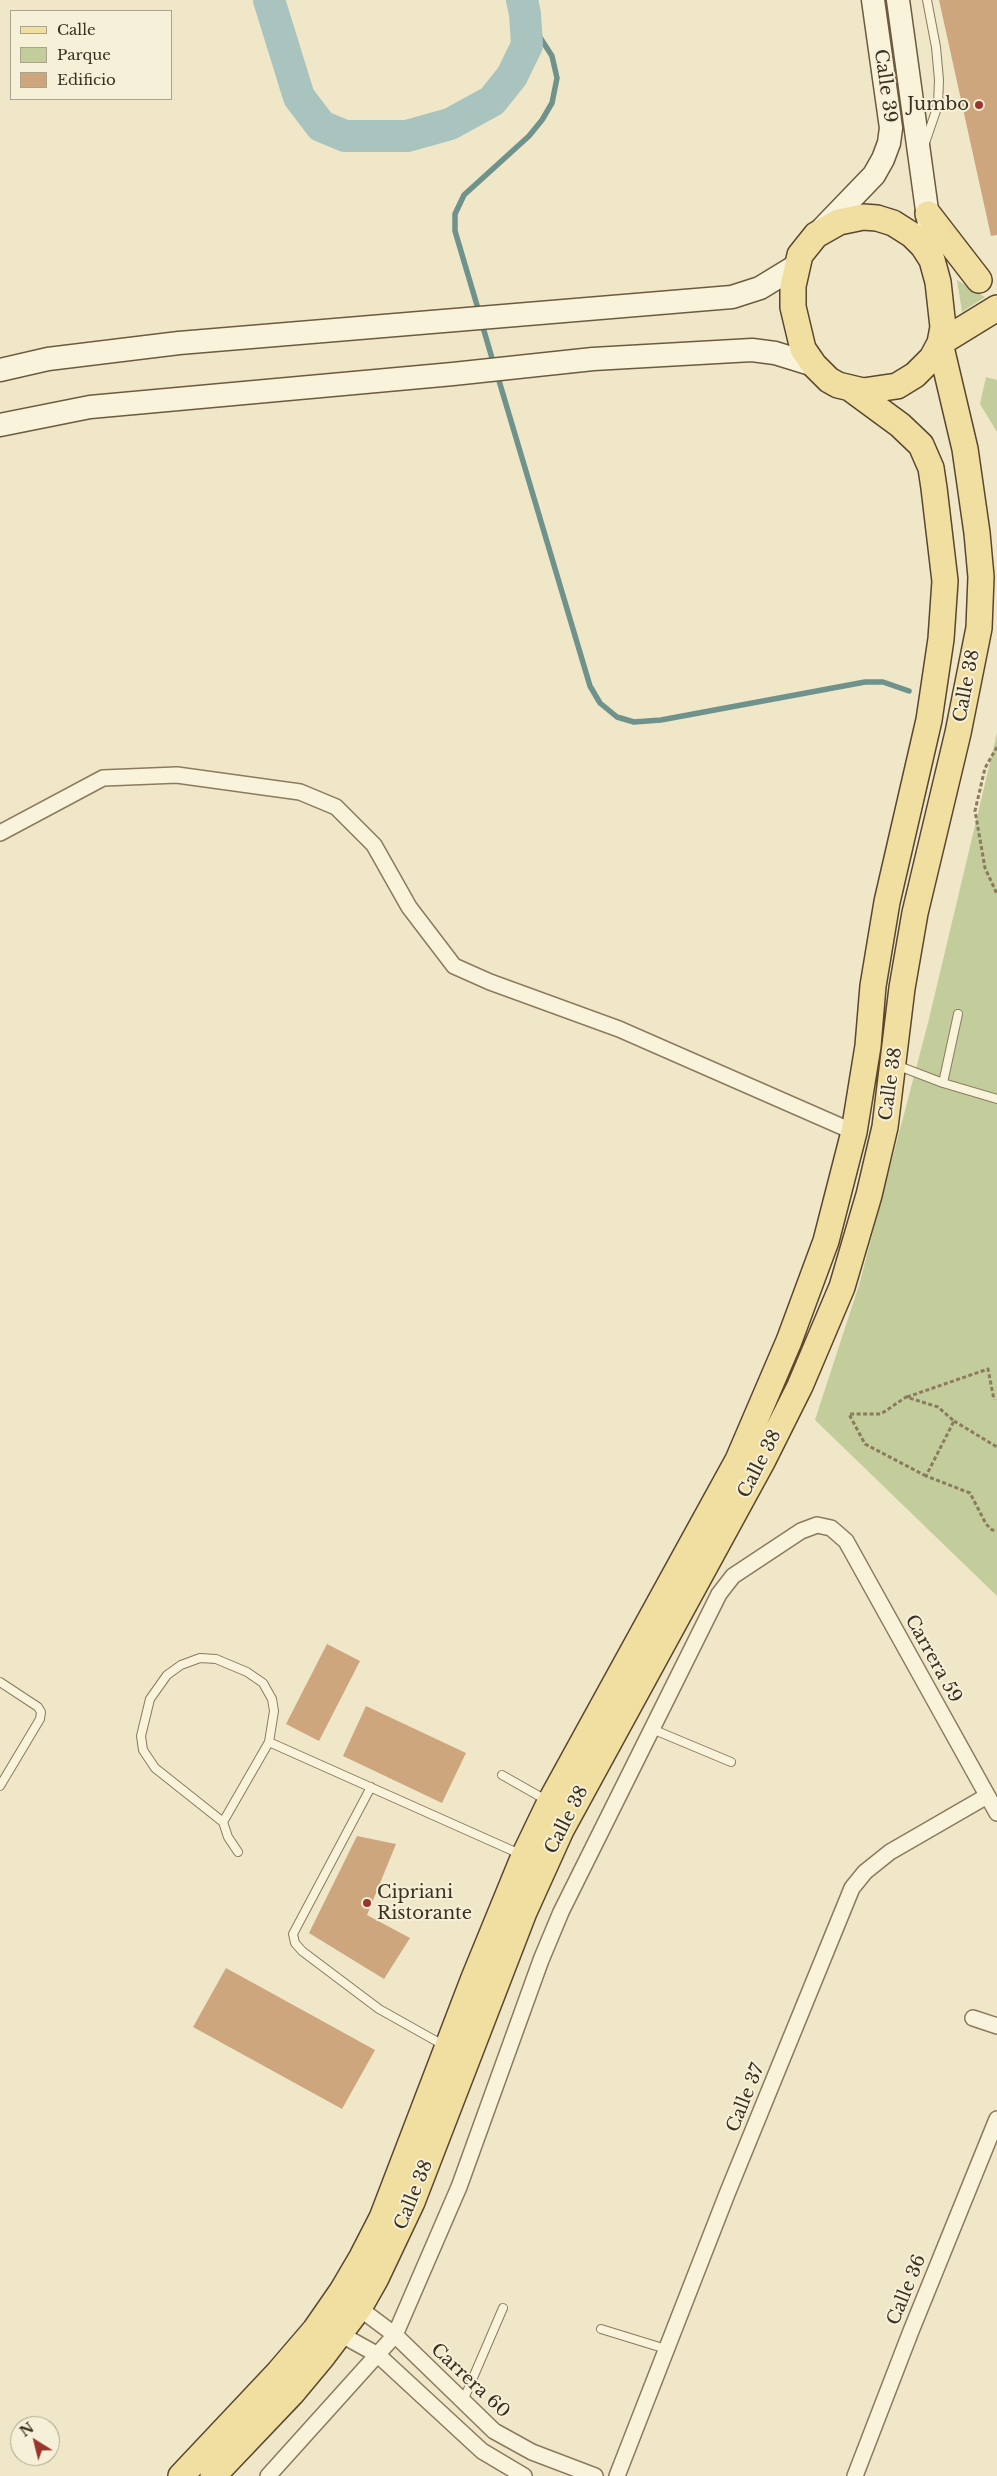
<!DOCTYPE html>
<html>
<head>
<meta charset="utf-8">
<style>
  body { margin:0 }
  #map { position:relative; width:997px; height:2476px; overflow:hidden; background:#efe7c8; font-family:"Libre Baskerville",serif }
  canvas { display:block }
  .legend { position:absolute; left:10px; top:10px; width:162px; height:90px; box-sizing:border-box; background:#f6f0d8; border:1px solid #aca38e; margin:0; padding:6px 9px; list-style:none; font-size:15px; color:#3c3020 }
  .legend li { display:flex; align-items:center; gap:10px; height:25px }
  .legend b { width:25px; border:1px solid #aca38e }
  .north { position:absolute; left:10px; top:2416px; width:50px; height:50px; box-sizing:border-box; background:#f6f0d8; border:1px solid #aca38e; border-radius:50%; rotate:324deg; font-size:14px; font-weight:700; line-height:20px; text-align:center; color:#3c3020 }
  .north::after { content:''; display:block; margin:auto; width:18px; height:22px; background:#9a352c; clip-path:polygon(50% 0,100% 100%,50% 72%,0 100%) }
</style>
</head>
<body>
<div id="map">
<canvas width="997" height="2476"></canvas>
<ul class="legend">
<li><b style="height:6px;background:#f1dfa1"></b>Calle</li>
<li><b style="height:14px;background:#c3cd9b"></b>Parque</li>
<li><b style="height:14px;background:#cda67e"></b>Edificio</li>
</ul>
<div class="north">N</div>
</div>
<script>
const ctx = document.querySelector('canvas').getContext('2d');
ctx.lineJoin = 'round';
function fillPath(path, color) { ctx.fillStyle = color; ctx.fill(path, 'evenodd'); }
const poly = rows => new Path2D(rows.map(r => 'M' + r).join(''));
function strokePath(path, color, width, dash) { ctx.strokeStyle = color; ctx.lineWidth = width; ctx.lineCap = dash ? 'butt' : 'round'; ctx.setLineDash(dash || []); ctx.stroke(path); }
function write(font, color, halo, rows, align = 'center') {
  ctx.font = font + ' "Libre Baskerville",serif'; ctx.lineWidth = 4; ctx.setLineDash([]); ctx.textBaseline = 'middle'; ctx.strokeStyle = halo; ctx.fillStyle = color; for (const [text, x, y, turn = 0] of rows) {
    ctx.save(); ctx.translate(x, y); ctx.rotate((+turn || 0) * Math.PI / 180); ctx.textAlign = isNaN(turn) ? turn : align; if (halo) ctx.strokeText(text, 0, 0); ctx.fillText(text, 0, 0); ctx.restore();
  }
}
fillPath(poly([
  [957,280,985,297,962,312],
  [986,377,997,380,997,432,980,404],
  [997,733,997,1596,815,1420,859,1285,928,1023]
]), '#c3cd9b');
strokePath(poly([
  [479,312,455,231,455,214,464,195,529,136,542,120,552,103,557,78,552,56,525,14],
  [482,324,494,365],
  [497,374,590,686,600,703,617,717,634,722,661,720,865,682,883,682,909,691]
]), '#6f928c', 5.5);
strokePath(poly([
  [269,0,299,97,321,126,345,136,407,136,450,124,492,101,512,76,527,45,525,14,522,0]
]), '#a9c3be', 32);
fillPath(poly([
  [939,0,997,0,997,235,991,236],
  [327,1644,360,1661,319,1741,286,1724],
  [366,1706,466,1753,442,1803,343,1756],
  [357,1836,396,1844,367,1915,410,1938,384,1979,309,1933],
  [226,1968,375,2050,342,2109,193,2027]
]), '#cda67e');
const lane = poly([
  [925,143,938,105,939,80,936,47,927,0],
  [896,1065,943,1083,997,1099],
  [943,1083,958,1014],
  [0,1682,38,1707,41,1712,40,1719,0,1786],
  [652,1729,731,1762],
  [269,1742,520,1854],
  [502,1775,546,1800],
  [371,1787,293,1934,295,1943,302,1951,379,2009,445,2046],
  [223,1822,155,1768,143,1750,141,1736,150,1699,167,1675,181,1665,200,1658,216,1659,247,1672,263,1683,272,1699,274,1711,269,1742,223,1822,228,1837,238,1852],
  [601,2329,666,2349],
  [463,2401,503,2308]
]);
const street = poly([
  [0,833,103,778,177,775,300,792,336,807,374,845,409,907,454,966,490,982,619,1029,854,1132],
  [973,2018,997,2026],
  [359,2308,395,2335,494,2431,532,2452,595,2476],
  [340,2334,378,2355,482,2451,524,2476],
  [268,2476,395,2335,459,2187,541,1960,561,1912,719,1594,733,1576,801,1531,817,1525,831,1528,846,1541,997,1813],
  [617,2476,727,2194,852,1888,865,1872,890,1852,987,1796],
  [855,2476,911,2331,997,2119]
]);
const secondary = poly([
  [898,0,930,232],
  [821,230,874,175,883,159,889,143,891,128,873,0],
  [0,370,48,359,179,343,732,297,760,288,796,266],
  [0,425,90,407,453,374,593,359,752,350,775,353,814,365]
]);
const primary = poly([
  [928,214,979,280],
  [863,217,877,218,893,223,912,235,923,246,932,260,938,282,943,327,940,343,932,358,915,375,897,386,863,391,838,385,829,380,814,365,803,349,793,307,793,286,800,255,816,235,839,222,863,217],
  [181,2476,279,2372,315,2330,342,2291,362,2257,382,2218,474,1978,524,1856,550,1802,738,1460,789,1341,826,1241,854,1132,868,1046,873,986,887,902,929,720,941,639,945,581,934,488,931,468,921,445,900,425,851,389],
  [213,2476,292,2393,322,2357,359,2308,376,2278,412,2202,524,1912,561,1830,763,1460,800,1386,842,1287,869,1195,885,1127,902,988,915,913,958,733,979,628,981,577,977,533,965,449,940,343,997,308]
]);
strokePath(lane, '#8b7a5d', 10);
strokePath(street, '#8b7a5d', 18);
strokePath(secondary, '#6d5b40', 25);
strokePath(primary, '#594730', 28);
strokePath(poly([
  [997,747,985,768,975,811,985,868,997,894],
  [907,1397,988,1369,994,1400],
  [954,1421,997,1447],
  [926,1476,865,1444,849,1414,881,1414,906,1397,938,1407,954,1421,926,1476,970,1493,986,1524,992,1530,997,1530]
]), '#8b7a5d', 3, [4, 2.5]);
strokePath(lane, '#f9f3dc', 8);
strokePath(street, '#f9f3dc', 15);
strokePath(secondary, '#f9f3dc', 22);
strokePath(primary, '#f1dfa1', 25);
for (const [x, y, r, color] of [
  [979,105,5,"#9a352c"],
  [367,1903,5,"#9a352c"]
]) { const dot = new Path2D(); dot.arc(x, y, r, 0, 2 * Math.PI); ctx.fillStyle = color; ctx.fill(dot); strokePath(dot, '#f6f0d8', 2); }
write('18px', '#3c3020', '#f6f0d8', [
  ["Calle 39",885,86,82],
  ["Calle 38",967,686,-79],
  ["Calle 38",891,1084,-82],
  ["Calle 38",760,1464,-63],
  ["Carrera 59",933,1659,61],
  ["Calle 38",567,1820,-63],
  ["Calle 37",746,2098,-68],
  ["Calle 38",414,2195,-68],
  ["Calle 36",907,2290,-68],
  ["Carrera 60",470,2381,43]
]);
write('18px', '#3c3020', '#f6f0d8', [
  ["Jumbo",969,105],
  ["Cipriani",377,1893,"left"],
  ["Ristorante",377,1914,"left"]
], 'right');
</script>
</body>
</html>
